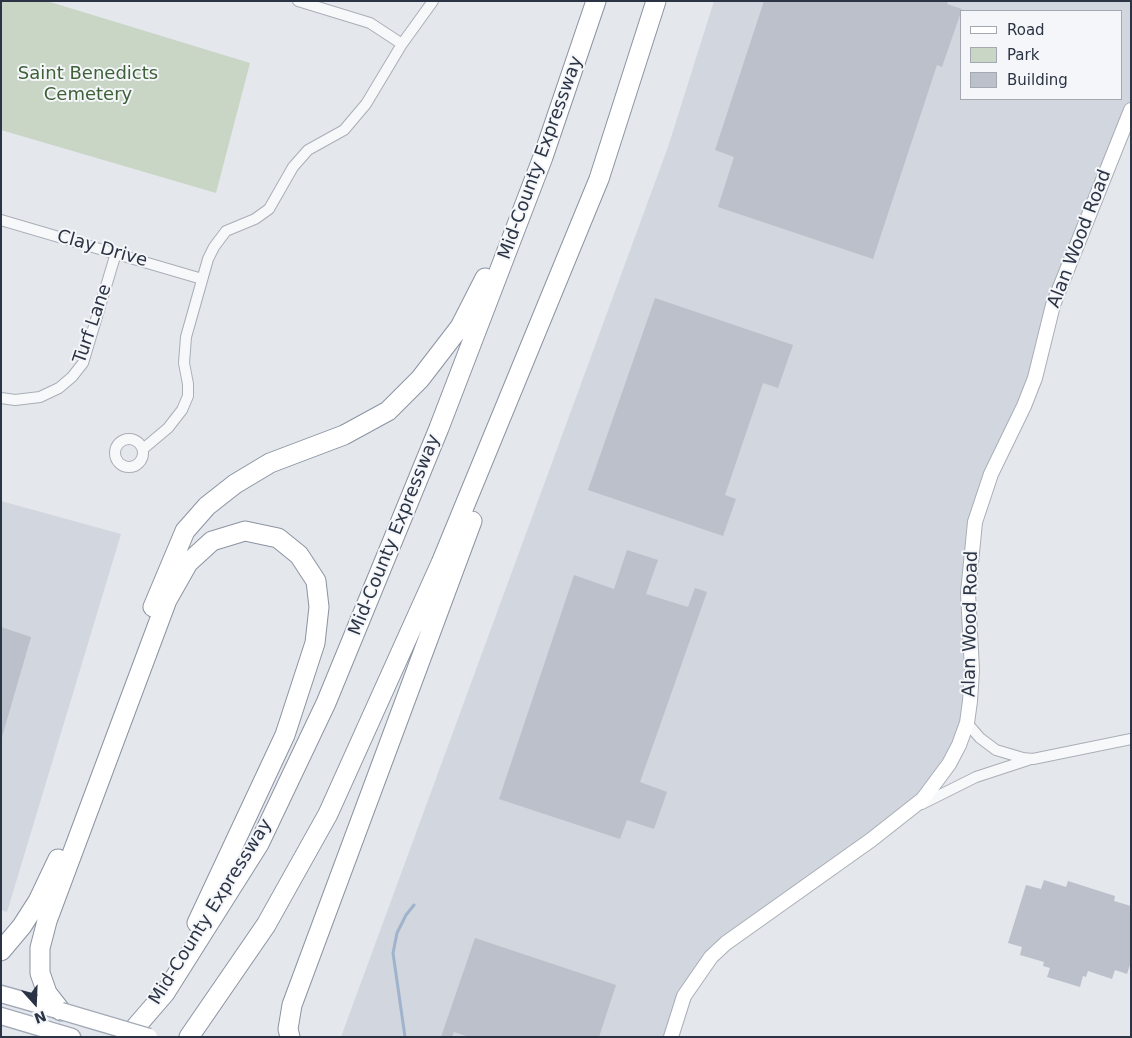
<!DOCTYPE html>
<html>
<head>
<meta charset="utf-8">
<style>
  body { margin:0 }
  #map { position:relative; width:1132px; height:1038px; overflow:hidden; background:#e4e7ec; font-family:"DejaVu Sans",sans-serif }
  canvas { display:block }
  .frame { position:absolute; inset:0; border:2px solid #2b3445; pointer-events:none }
  .legend { position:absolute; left:960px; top:10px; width:162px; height:90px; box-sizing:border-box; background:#f4f6f9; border:1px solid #a4a8b1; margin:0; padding:6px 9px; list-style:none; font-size:15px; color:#2b3445 }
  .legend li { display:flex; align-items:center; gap:10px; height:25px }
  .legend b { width:25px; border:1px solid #a4a8b1 }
  .north { position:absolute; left:10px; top:978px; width:50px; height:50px; -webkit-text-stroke:4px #f4f6f9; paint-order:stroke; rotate:160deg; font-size:14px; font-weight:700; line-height:20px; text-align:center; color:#2b3445 }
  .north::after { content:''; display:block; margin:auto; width:18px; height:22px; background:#2b3445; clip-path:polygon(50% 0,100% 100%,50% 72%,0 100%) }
</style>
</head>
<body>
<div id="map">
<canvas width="1132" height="1038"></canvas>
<div class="frame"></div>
<ul class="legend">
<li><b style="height:6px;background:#fff"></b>Road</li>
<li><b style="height:14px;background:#c9d6c5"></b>Park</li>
<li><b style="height:14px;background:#bbc0ca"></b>Building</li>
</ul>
<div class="north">N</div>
</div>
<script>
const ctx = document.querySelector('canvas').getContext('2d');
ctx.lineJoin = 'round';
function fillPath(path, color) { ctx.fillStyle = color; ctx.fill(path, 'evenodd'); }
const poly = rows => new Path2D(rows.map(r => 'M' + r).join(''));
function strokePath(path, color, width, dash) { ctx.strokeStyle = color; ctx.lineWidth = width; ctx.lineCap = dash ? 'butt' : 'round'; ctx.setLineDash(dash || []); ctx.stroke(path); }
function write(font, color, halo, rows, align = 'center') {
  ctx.font = font + ' "DejaVu Sans",sans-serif'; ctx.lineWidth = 4; ctx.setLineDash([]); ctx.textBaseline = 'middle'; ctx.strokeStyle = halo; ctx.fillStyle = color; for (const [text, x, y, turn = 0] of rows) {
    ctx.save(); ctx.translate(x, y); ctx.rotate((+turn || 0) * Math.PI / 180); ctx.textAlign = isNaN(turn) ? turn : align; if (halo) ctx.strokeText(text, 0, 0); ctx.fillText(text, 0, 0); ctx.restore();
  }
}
fillPath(poly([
  [714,1,1131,1,1131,110,1084,225,1035,378,975,522,970,701,936,782,711,957,671,1037,341,1037,668,147],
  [961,11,1121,11,1121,99,961,99],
  [1,501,121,534,7,912,1,910]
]), '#d2d6de');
fillPath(poly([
  [1,1,47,1,250,63,216,193,1,130]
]), '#c9d6c5');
strokePath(poly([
  [405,1037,393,953,397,933,406,915,414,905]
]), '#9fb4cc', 3);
fillPath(poly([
  [764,1,948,1,947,4,962,9,942,67,937,65,873,259,718,207,734,157,715,150],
  [655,298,793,345,778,388,763,383,725,495,736,499,723,536,588,490],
  [627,550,658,560,646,594,688,607,695,588,707,592,640,782,667,792,654,829,627,820,620,839,499,799,574,575,614,589],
  [1,627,31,637,2,737,1,737],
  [1044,880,1066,887,1068,881,1115,896,1114,901,1131,906,1131,962,1127,974,1115,970,1112,979,1088,971,1086,977,1083,976,1080,987,1047,977,1050,968,1043,966,1044,962,1020,955,1022,947,1008,943,1026,885,1041,889],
  [475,938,616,985,599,1037,469,1037,454,1032,452,1037,441,1037]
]), '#bbc0ca');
const street = poly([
  [298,1,370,23,402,44],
  [1,220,202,279],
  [1,398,15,400,40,397,59,388,72,377,83,363,116,253],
  '115 453a14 14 0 1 1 28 0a14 14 0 1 1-28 0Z',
  [143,449,168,428,182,410,188,396,188,384,184,363,186,337,208,259,214,247,226,231,255,219,269,209,293,167,308,150,344,130,366,104,402,44,433,1],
  [967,723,980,738,996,750,1023,758,1033,759,1131,739],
  [922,804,976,777,1028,760]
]);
const secondary = poly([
  [671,1037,684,996,711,957,726,943,871,840,923,799,949,764,959,745,967,723,970,701,972,670,968,593,975,522,991,474,1024,406,1035,378,1053,305,1131,110]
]);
const primary = poly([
  [1,994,61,1011],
  [1,1016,72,1037]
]);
const highway = poly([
  [153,607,185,531,207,506,235,484,270,463,344,435,388,411,420,379,460,327,485,278],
  [1,951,22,926,38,901,58,859],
  [61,1011,47,993,40,973,40,948,47,921,167,600,188,563,212,541,245,531,278,538,299,555,316,581,319,607,315,643,285,735,197,923],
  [127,1037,165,993,259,844,326,703,439,428,543,157,596,1],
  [189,1037,266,925,328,814,441,563,599,179,656,1],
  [290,1037,288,1029,292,1005,472,521]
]);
strokePath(street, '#a9aeb7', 12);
strokePath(secondary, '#a9aeb7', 16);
strokePath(primary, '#a3abb8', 19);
strokePath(highway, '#8b94a3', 21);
strokePath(street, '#f7f8fa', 10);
strokePath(secondary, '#fff', 14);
strokePath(primary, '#fff', 16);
strokePath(highway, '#fff', 19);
const primaryBridge = poly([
  [61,1011,149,1037]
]);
strokePath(primaryBridge, '#a3abb8', 19, []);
strokePath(primaryBridge, '#fff', 16);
write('18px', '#3f6138', '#f4f6f9', [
  ["Saint Benedicts",88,74],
  ["Cemetery",88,95]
]);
write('18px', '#2b3445', '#f4f6f9', [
  ["Mid-County Expressway",541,158,-70],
  ["Alan Wood Road",1080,239,-69],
  ["Clay Drive",102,249,16],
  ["Turf Lane",93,324,-71],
  ["Mid-County Expressway",395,535,-68],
  ["Alan Wood Road",971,624,-89],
  ["Mid-County Expressway",211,912,-58]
]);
</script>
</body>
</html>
